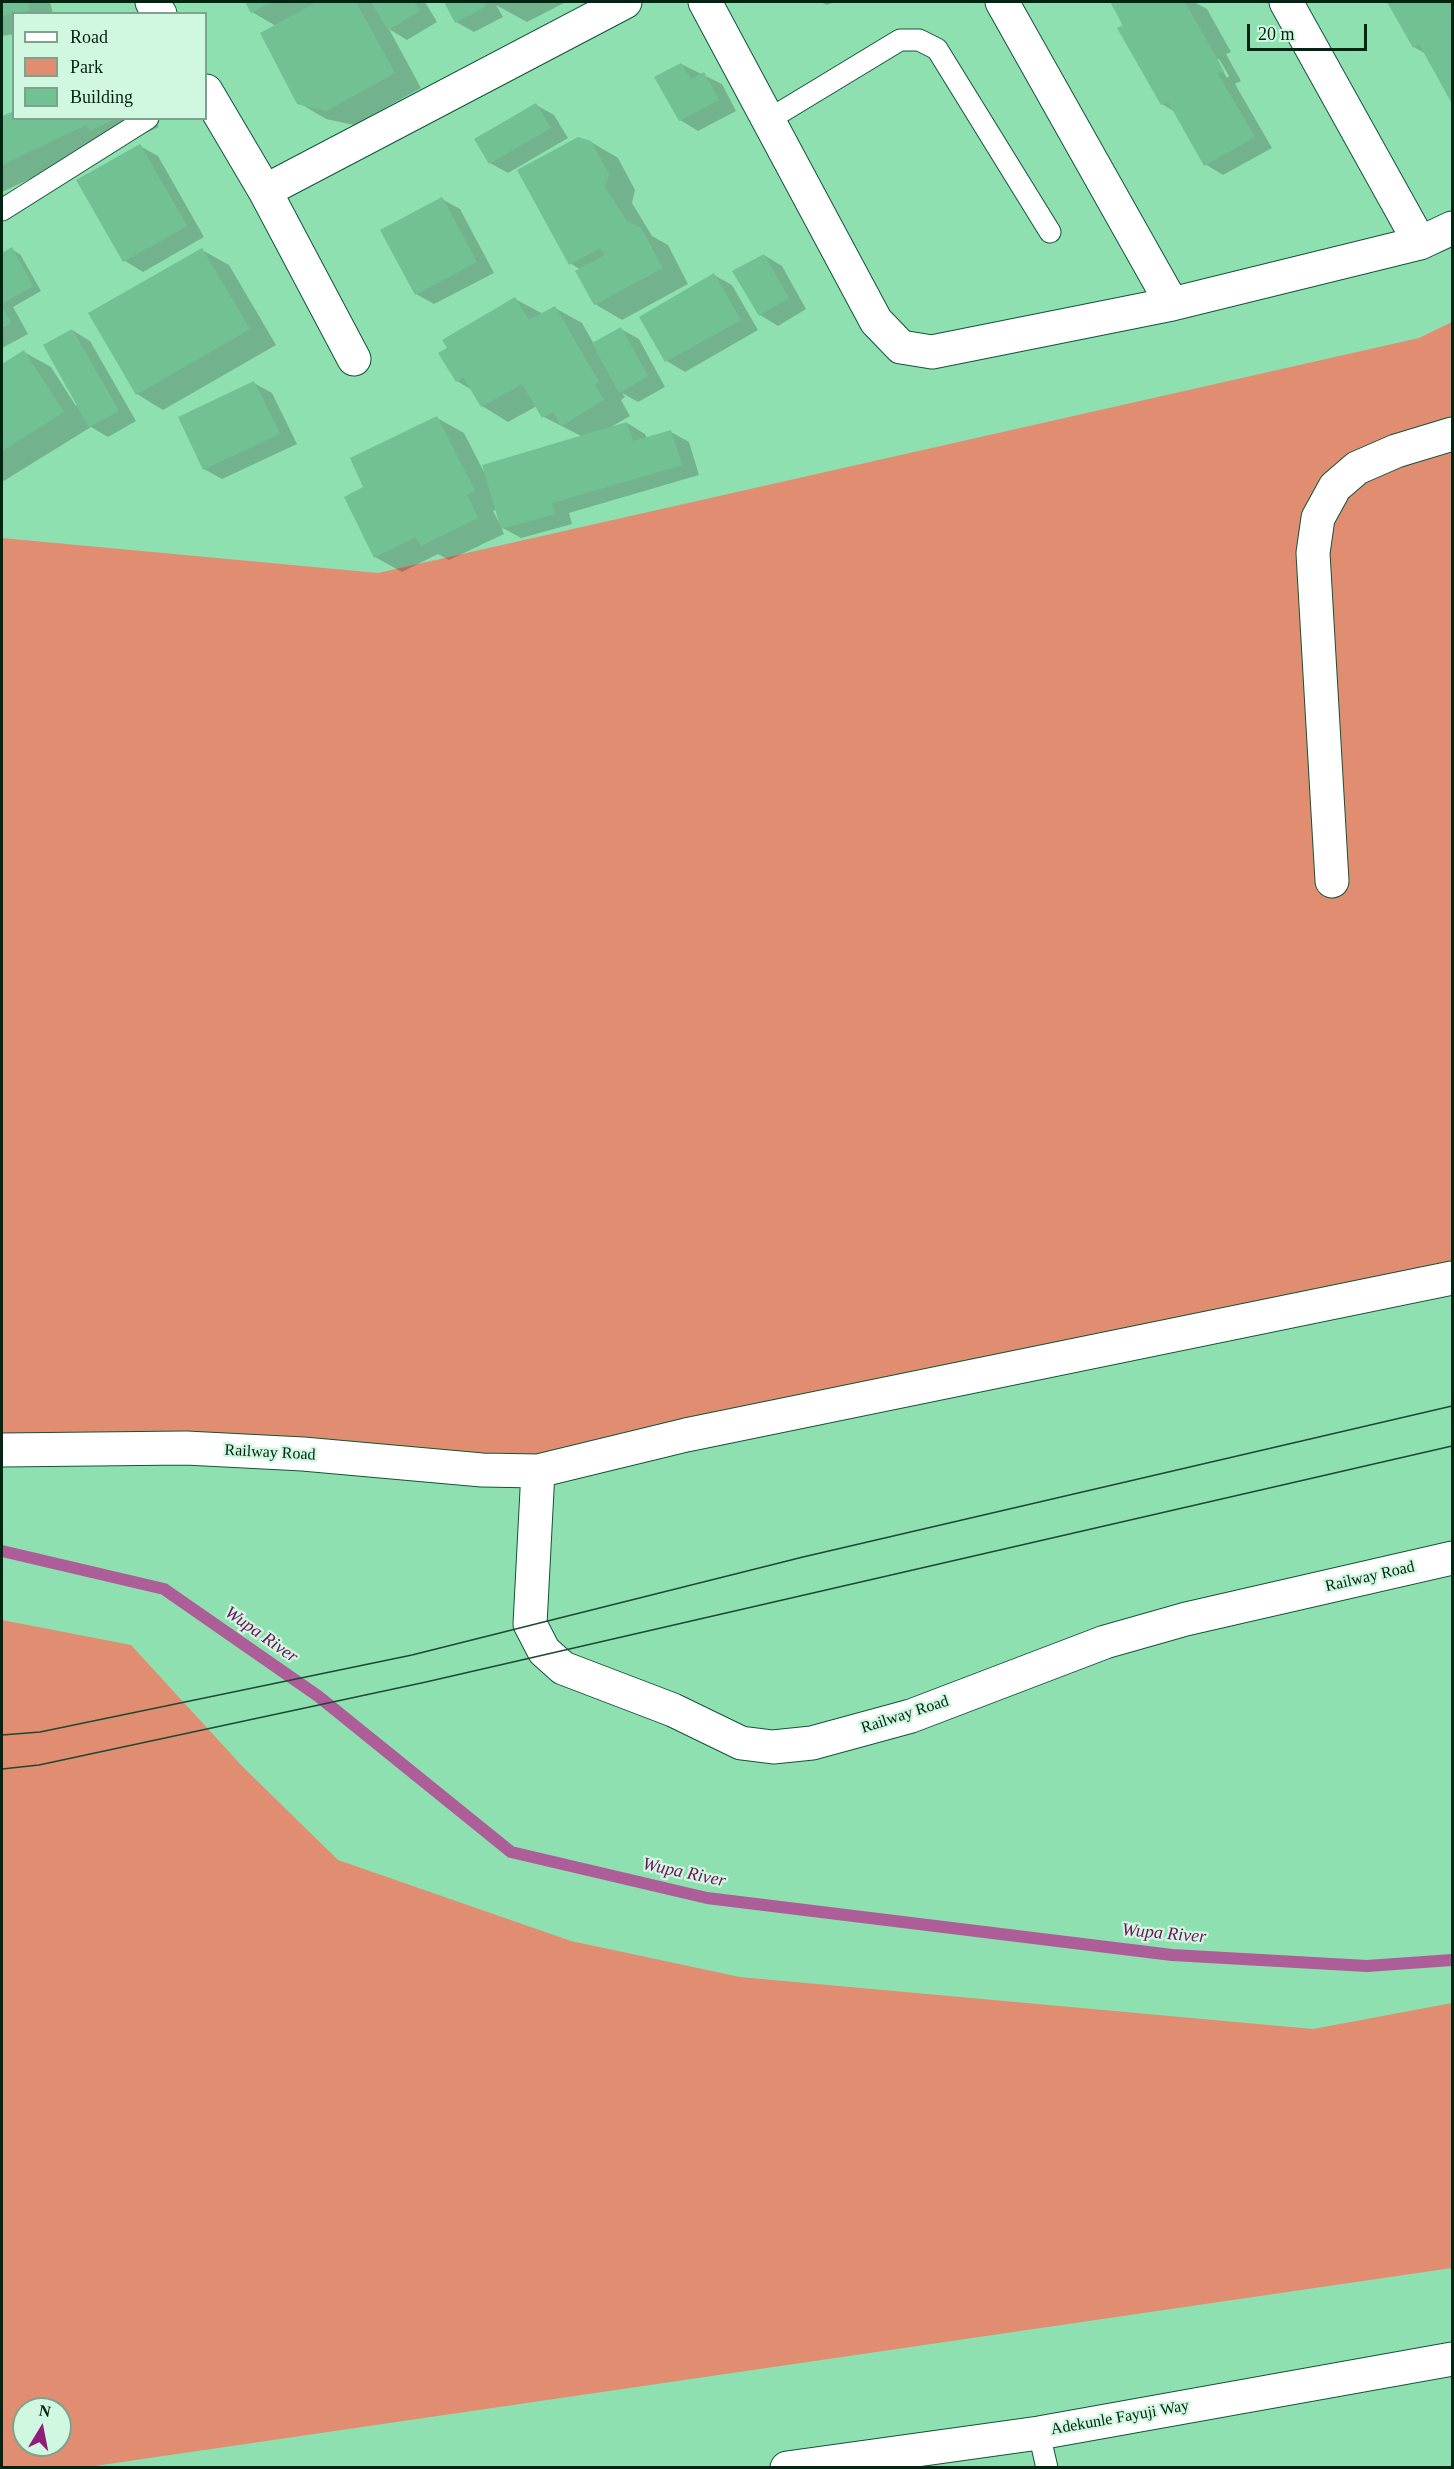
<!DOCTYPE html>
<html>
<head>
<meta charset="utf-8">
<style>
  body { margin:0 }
  #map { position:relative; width:1454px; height:2469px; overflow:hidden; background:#8fe0b1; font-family:"Times New Roman",serif }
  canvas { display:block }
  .frame { position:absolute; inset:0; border:3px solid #012413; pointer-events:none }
  .legend { position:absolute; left:12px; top:12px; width:195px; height:108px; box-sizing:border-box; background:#d0f7df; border:2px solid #7da38d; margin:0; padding:8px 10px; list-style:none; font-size:18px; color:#012413 }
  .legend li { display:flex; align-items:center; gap:12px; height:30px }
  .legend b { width:30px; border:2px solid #7da38d }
  .north { position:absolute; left:12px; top:2397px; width:60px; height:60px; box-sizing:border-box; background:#d0f7df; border:2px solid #7da38d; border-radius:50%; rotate:10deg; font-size:16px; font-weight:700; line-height:24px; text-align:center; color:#012413 }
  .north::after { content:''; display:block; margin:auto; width:21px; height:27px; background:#921c7a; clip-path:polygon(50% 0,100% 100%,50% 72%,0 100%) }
  .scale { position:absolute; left:1247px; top:24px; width:120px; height:27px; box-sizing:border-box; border:3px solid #012413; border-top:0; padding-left:8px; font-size:18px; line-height:21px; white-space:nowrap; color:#012413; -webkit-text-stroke:4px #d0f7df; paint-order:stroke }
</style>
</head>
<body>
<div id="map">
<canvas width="1454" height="2469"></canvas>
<div class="frame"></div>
<ul class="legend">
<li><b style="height:8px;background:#fff"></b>Road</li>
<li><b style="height:16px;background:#e18d72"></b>Park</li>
<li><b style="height:16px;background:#71c194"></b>Building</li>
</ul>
<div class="north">N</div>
<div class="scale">20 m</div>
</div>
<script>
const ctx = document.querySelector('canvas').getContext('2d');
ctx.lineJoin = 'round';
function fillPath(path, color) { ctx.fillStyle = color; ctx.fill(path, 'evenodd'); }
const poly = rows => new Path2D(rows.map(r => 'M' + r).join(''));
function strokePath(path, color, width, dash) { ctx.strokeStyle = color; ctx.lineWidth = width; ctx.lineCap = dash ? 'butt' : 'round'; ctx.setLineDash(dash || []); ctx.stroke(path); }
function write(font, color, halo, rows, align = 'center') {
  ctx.font = font + ' "Times New Roman",serif'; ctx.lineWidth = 4.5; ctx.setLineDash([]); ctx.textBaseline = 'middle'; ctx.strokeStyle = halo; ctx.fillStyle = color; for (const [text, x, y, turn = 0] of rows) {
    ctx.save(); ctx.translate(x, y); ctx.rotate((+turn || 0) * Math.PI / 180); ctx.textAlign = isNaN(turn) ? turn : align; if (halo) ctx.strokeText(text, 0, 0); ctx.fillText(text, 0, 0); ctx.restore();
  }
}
fillPath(poly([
  [1452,322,1452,1278,538,1471,2,1450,2,538,378,573,1419,338],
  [2,1620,131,1645,243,1767,338,1860,571,1941,740,1977,1313,2029,1452,2003,1452,2268,88,2467,2,2467],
  [24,2409,60,2409,60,2445,24,2445]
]), '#e18d72');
fillPath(poly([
  [2,2,50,2,53,14,14,14,14,34,2,36],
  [246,2,425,2,437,22,407,40,389,29,421,88,354,125,326,119,299,103,276,26,252,12],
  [446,2,566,2,527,22,496,5,503,17,474,32,456,22],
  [820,2,834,2,827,5],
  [1111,2,1194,2,1207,9,1231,52,1226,54,1241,81,1235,84,1272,148,1223,175,1205,164,1175,112,1162,104],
  [1216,59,1219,59,1229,76,1227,78],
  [1388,2,1452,2,1452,101,1426,54,1414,47],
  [681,64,722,84,736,111,698,131,680,120,656,77],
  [536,105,554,115,568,138,508,173,490,163],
  [14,112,14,118,154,118,159,127,118,146,110,141,2,192,2,118],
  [591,142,618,158,635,190,632,203,652,236,668,245,688,284,622,320,595,304,581,270,570,263],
  [140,146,158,156,204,237,143,272,125,261],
  [442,199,460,209,494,273,434,304,416,294],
  [11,249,20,254,41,291,13,307,28,334,2,348,2,254],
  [202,250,229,265,276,345,163,410,137,394],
  [764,255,782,266,806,309,778,326,760,315],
  [714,275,732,285,758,330,685,372,667,361,641,317],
  [515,299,543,314,555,308,582,323,594,344,621,329,639,339,665,387,638,402,622,393,625,397,621,400,630,416,611,427,627,423,645,434,647,439,671,432,689,442,699,475,569,513,572,524,521,538,501,527,504,534,449,560,438,554,402,572,375,557,365,488,437,418,464,433,484,472,583,437,544,417,537,406,508,422,482,406,472,390,457,381],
  [497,509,500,524,493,511],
  [72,330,90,341,136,421,108,437,91,427,2,482,2,366,24,352,51,367,76,406,78,404],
  [254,383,272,393,297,444,222,479,204,469]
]), '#0003');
strokePath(poly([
  [2,1551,164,1589,318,1696,511,1852,707,1898,1172,1955,1367,1966,1452,1960]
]), '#ad5d97', 12);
fillPath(poly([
  [2,2,28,2,29,10,2,16],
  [245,2,272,2,251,13],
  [317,2,356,2,395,73,326,111,297,104,260,33],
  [371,2,414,2,420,11,388,30],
  [444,2,483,2,486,6,455,23],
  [1110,2,1185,2,1224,71,1218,74,1255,137,1204,166,1168,102,1161,105,1117,28,1123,25],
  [1387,2,1452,2,1452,104,1419,44,1413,48],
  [681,63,691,79,704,72,719,100,679,121,654,77],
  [536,103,551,128,489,164,474,139],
  [14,111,14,118,117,118,90,131,86,125,2,165,2,116],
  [578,137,591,141,609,174,605,187,627,221,641,228,663,268,594,305,575,271,605,255,600,248,569,265,517,170],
  [140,144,187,226,123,262,76,180],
  [442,197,477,262,415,295,380,230],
  [12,247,33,286,3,303,2,253],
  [202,248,250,329,136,395,88,313],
  [764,254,789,298,759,316,732,271],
  [714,273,741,320,665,362,639,317],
  [515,297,529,320,555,306,599,382,595,384,604,400,561,426,553,412,542,418,522,384,481,407,463,377,456,382,438,353,447,348,442,340],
  [2,307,11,323,2,328],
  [621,327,648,376,619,393,592,343],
  [72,329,119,411,89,427,43,345],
  [24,350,64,412,2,451,2,364],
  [254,381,280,434,203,470,178,417],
  [437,416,475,491,467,495,478,518,421,546,416,537,374,558,344,497,363,487,350,458],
  [627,422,633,441,671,430,682,465,552,503,555,514,501,529,482,465]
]), '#71c194');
const service = poly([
  [768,120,900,40,919,40,937,49,1050,232],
  [2,210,148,118],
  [1039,2433,1047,2468]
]);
const minor = poly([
  [152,2,160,14],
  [705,2,876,321,901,347,932,352,1172,304,1420,243,1452,228],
  [1002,2,1172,304],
  [1286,2,1420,243],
  [206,91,265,191,354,359],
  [265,191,625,2],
  [1332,881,1313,553,1318,518,1335,487,1357,468,1396,451,1452,434],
  [2,1450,186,1448,303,1454,482,1470,538,1471,686,1435,1452,1278],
  [538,1471,530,1624,544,1651,563,1668,673,1710,741,1743,773,1747,812,1743,911,1716,1105,1642,1186,1619,1452,1558],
  [787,2468,1039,2433,1452,2359]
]);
strokePath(service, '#125435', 23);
strokePath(minor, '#125435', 35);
strokePath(service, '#fff', 21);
strokePath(minor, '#fff', 33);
strokePath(poly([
  [2,1735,40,1732,412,1655,803,1557,1452,1406],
  [2,1769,39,1765,426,1682,1452,1446]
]), '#1d4932', 1.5);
write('16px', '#012413', '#d0f7df', [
  ["Railway Road",270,1453,3],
  ["Railway Road",1370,1577,-13],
  ["Railway Road",905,1715,-18],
  ["Adekunle Fayuji Way",1120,2418,-10]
]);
write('italic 18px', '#751061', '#d0f7df', [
  ["Wupa River",261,1635,35],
  ["Wupa River",684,1873,12],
  ["Wupa River",1164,1934,5]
]);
</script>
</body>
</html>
